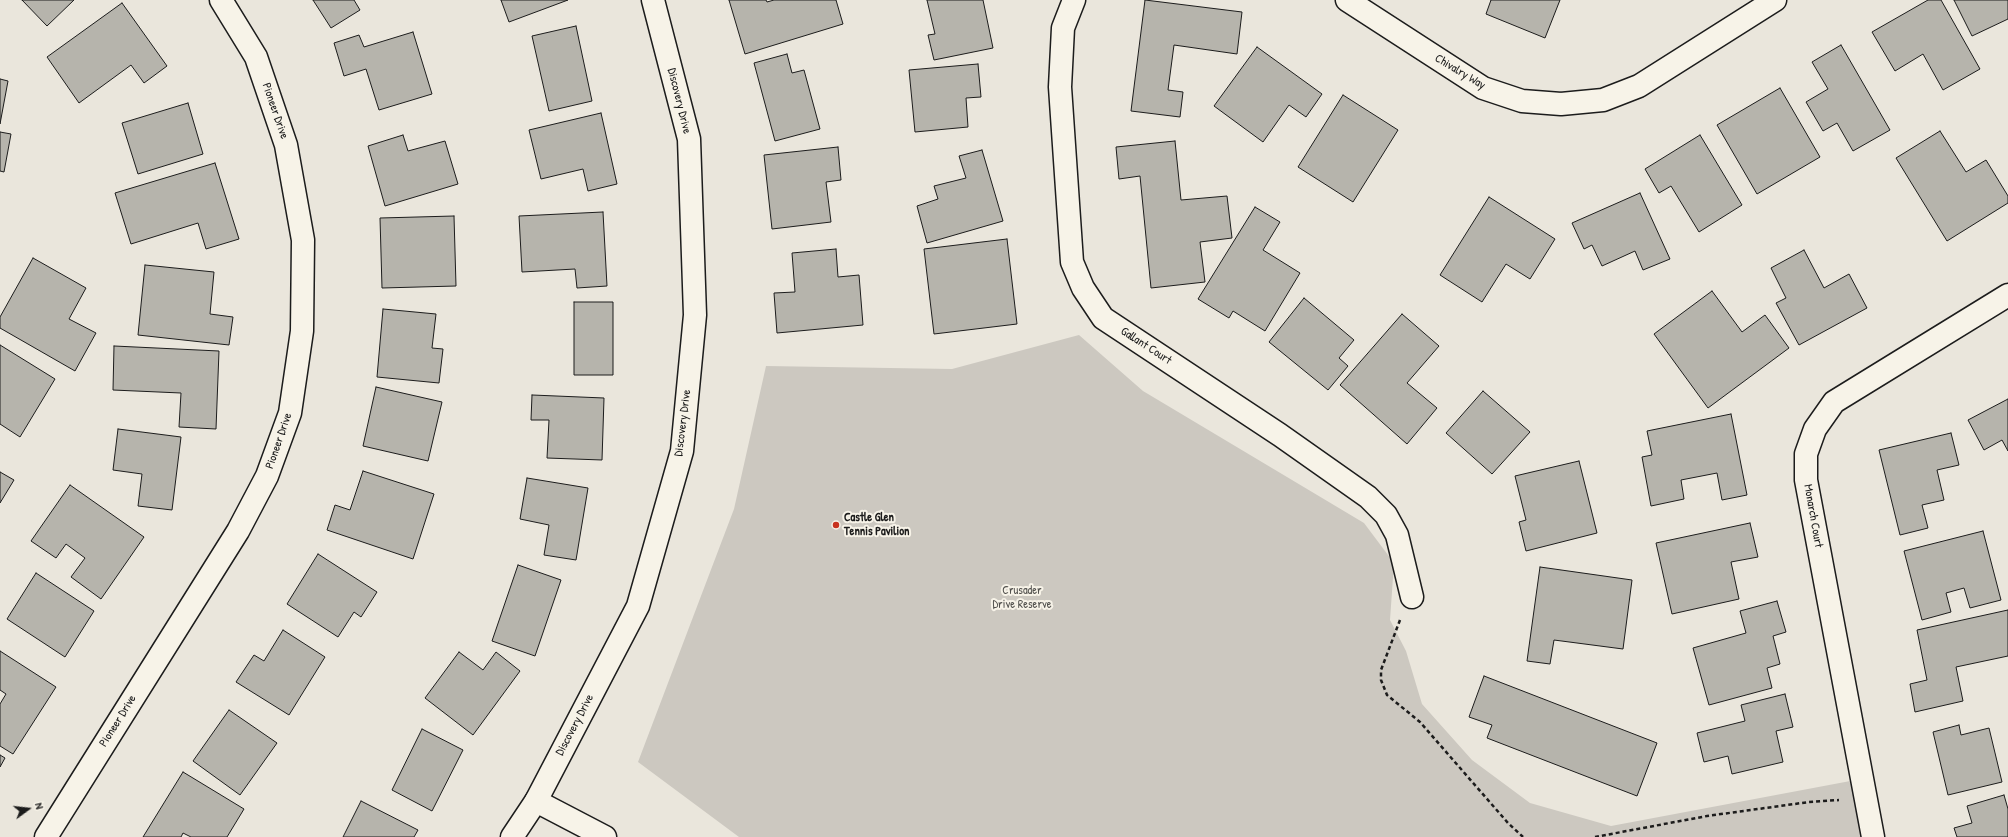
<!DOCTYPE html>
<html>
<head>
<meta charset="utf-8">
<style>
  body { margin:0 }
  #map { position:relative; width:2008px; height:837px; overflow:hidden; background:#eae6dc; font-family:"Patrick Hand",sans-serif }
  canvas { display:block }
  .north { position:absolute; left:8px; top:789px; width:40px; height:40px; -webkit-text-stroke:3px #f7f3e8; paint-order:stroke; rotate:75deg; font-size:11px; font-weight:700; line-height:16px; text-align:center; color:#1c1c1c }
  .north::after { content:''; display:block; margin:auto; width:14px; height:18px; background:#1c1c1c; clip-path:polygon(50% 0,100% 100%,50% 72%,0 100%) }
</style>
</head>
<body>
<div id="map">
<canvas width="2008" height="837"></canvas>
<div class="north">N</div>
</div>
<script>
const ctx = document.querySelector('canvas').getContext('2d');
ctx.lineJoin = 'round';
function fillPath(path, color) { ctx.fillStyle = color; ctx.fill(path, 'evenodd'); }
const poly = rows => new Path2D(rows.map(r => 'M' + r).join(''));
function strokePath(path, color, width, dash) { ctx.strokeStyle = color; ctx.lineWidth = width; ctx.lineCap = dash ? 'butt' : 'round'; ctx.setLineDash(dash || []); ctx.stroke(path); }
function write(font, color, halo, rows, align = 'center') {
  ctx.font = font + ' "Patrick Hand",sans-serif'; ctx.lineWidth = 4; ctx.setLineDash([]); ctx.textBaseline = 'middle'; ctx.strokeStyle = halo; ctx.fillStyle = color; for (const [text, x, y, turn = 0] of rows) {
    ctx.save(); ctx.translate(x, y); ctx.rotate((+turn || 0) * Math.PI / 180); ctx.textAlign = isNaN(turn) ? turn : align; if (halo) ctx.strokeText(text, 0, 0); ctx.fillText(text, 0, 0); ctx.restore();
  }
}
fillPath(poly([
  [1079,335,1143,391,1364,523,1394,563,1390,620,1406,651,1422,704,1472,760,1530,803,1611,826,1861,779,1873,837,739,837,638,762,734,509,766,366,952,369]
]), '#ccc8c0');
const building = poly([
  [22,0,74,0,47,26,22,0],
  [313,0,354,0,360,10,331,28,313,0],
  [501,0,568,0,509,22,501,0],
  [729,0,766,0,767,2,774,0,836,0,843,24,745,54,729,0],
  [927,0,983,0,993,48,934,60,928,35,935,34,927,0],
  [1145,0,1242,12,1237,54,1174,45,1168,90,1183,92,1180,117,1131,111,1145,0],
  [1491,0,1560,0,1545,38,1486,14,1491,0],
  [1928,0,1941,0,1980,69,1943,90,1923,54,1895,71,1872,32,1928,0],
  [1954,0,2008,0,2008,19,1972,36,1954,0],
  [122,3,167,66,144,83,131,65,79,103,47,57,122,3],
  [576,26,592,101,549,111,532,36,576,26],
  [413,32,432,94,379,110,366,69,344,76,334,43,359,35,364,47,413,32],
  [1841,45,1890,130,1853,151,1837,123,1823,131,1806,102,1828,89,1812,62,1841,45],
  [1257,47,1322,94,1306,117,1289,105,1263,142,1214,106,1257,47],
  [787,54,792,73,804,70,820,129,775,141,754,63,787,54],
  [978,64,981,97,966,98,968,127,915,132,909,70,978,64],
  [0,79,8,81,0,124,0,79],
  [1780,88,1820,157,1757,194,1717,125,1780,88],
  [1343,95,1398,130,1353,202,1298,167,1343,95],
  [188,103,203,154,138,174,122,123,188,103],
  [601,113,617,184,588,191,583,169,541,179,529,130,601,113],
  [1940,131,1966,172,1986,160,2008,196,2008,203,1947,241,1896,158,1940,131],
  [0,132,11,134,4,172,0,171,0,132],
  [403,135,408,151,445,141,458,184,385,206,368,146,403,135],
  [1700,135,1742,205,1699,232,1671,186,1659,193,1645,169,1700,135],
  [1175,141,1181,200,1227,196,1232,238,1200,242,1205,282,1151,288,1140,176,1119,179,1116,147,1175,141],
  [838,147,841,180,826,182,831,222,772,229,764,155,838,147],
  [982,150,1003,221,927,243,917,206,938,199,934,186,966,178,959,156,982,150],
  [215,163,239,239,206,249,198,223,131,244,115,193,215,163],
  [1640,193,1670,259,1643,270,1635,251,1602,266,1592,245,1584,249,1572,223,1640,193],
  [1489,197,1555,239,1530,279,1506,264,1482,302,1440,275,1489,197],
  [1255,207,1280,222,1263,250,1300,273,1265,331,1233,311,1229,318,1198,299,1255,207],
  [603,212,607,286,577,288,575,269,522,272,519,216,603,212],
  [454,216,456,286,382,288,380,218,454,216],
  [1007,239,1017,324,934,334,924,249,1007,239],
  [836,249,838,277,859,275,863,325,777,333,774,293,795,292,792,253,836,249],
  [1804,250,1824,288,1849,274,1867,308,1799,345,1776,303,1786,298,1771,268,1804,250],
  [33,258,86,288,69,319,96,333,75,371,0,328,0,317,33,258],
  [145,265,214,272,210,314,233,317,229,345,138,335,145,265],
  [1712,291,1742,332,1765,315,1789,348,1708,408,1654,334,1712,291],
  [1304,298,1354,340,1339,358,1348,366,1328,390,1269,342,1304,298],
  [574,302,613,302,613,375,574,375,574,302],
  [383,309,436,314,432,348,443,349,439,383,377,377,383,309],
  [1402,314,1439,346,1407,383,1437,408,1407,444,1340,385,1402,314],
  [0,345,55,379,20,437,0,424,0,345],
  [114,346,219,351,216,429,179,427,181,393,113,390,114,346],
  [376,387,442,402,428,461,363,446,376,387],
  [1483,391,1530,432,1492,474,1446,433,1483,391],
  [532,395,604,398,602,460,547,458,549,420,531,420,532,395],
  [2008,399,2008,451,2002,440,1984,450,1968,420,2008,399],
  [1731,414,1747,495,1722,500,1717,473,1681,480,1684,499,1651,506,1642,457,1652,455,1647,431,1731,414],
  [118,429,181,437,172,510,138,506,142,474,113,470,118,429],
  [1951,433,1959,465,1937,470,1944,500,1922,505,1928,528,1900,535,1879,450,1951,433],
  [1579,461,1597,533,1526,551,1519,522,1526,520,1515,476,1579,461],
  [363,471,434,494,413,559,327,530,335,505,350,510,363,471],
  [0,472,14,480,0,503,0,472],
  [527,478,588,488,576,560,544,555,549,525,520,519,527,478],
  [70,485,144,537,101,599,71,577,85,558,66,544,56,558,31,541,70,485],
  [1750,523,1758,557,1731,562,1739,599,1672,614,1656,543,1750,523],
  [1983,531,2001,600,1970,608,1964,588,1946,593,1951,612,1922,620,1904,551,1983,531],
  [318,554,377,592,361,617,354,612,338,637,287,604,318,554],
  [518,565,561,580,535,656,492,641,518,565],
  [1540,567,1632,580,1623,649,1554,640,1550,664,1527,661,1540,567],
  [36,573,94,611,65,657,7,619,36,573],
  [1777,601,1786,632,1773,636,1780,664,1767,668,1772,688,1709,705,1693,648,1746,633,1740,611,1777,601],
  [2008,610,2008,656,1956,667,1963,701,1915,712,1910,684,1927,680,1917,630,2008,610],
  [283,630,325,657,289,715,236,682,254,655,264,661,283,630],
  [0,651,56,687,13,754,0,746,0,704,6,694,0,690,0,651],
  [459,652,483,670,496,652,520,671,473,735,425,698,459,652],
  [1484,676,1657,743,1637,796,1487,738,1492,725,1469,717,1484,676],
  [1785,694,1793,727,1776,731,1783,762,1732,774,1728,756,1704,762,1697,733,1745,721,1741,705,1785,694],
  [229,710,277,743,240,795,193,761,229,710],
  [1959,725,1961,735,1989,728,2002,782,1948,795,1933,732,1959,725],
  [422,729,463,750,432,811,392,790,422,729],
  [0,755,5,758,0,767,0,755],
  [183,772,244,809,227,837,191,837,183,833,181,837,143,837,183,772],
  [2004,795,2008,809,2008,837,1957,837,1954,828,1972,823,1967,806,2004,795],
  [361,801,418,830,414,837,343,837,361,801]
]);
fillPath(building, '#b6b4ac');
strokePath(building, '#1c1c1c', 1);
const street = poly([
  [1074,0,1063,28,1060,87,1072,262,1083,288,1103,318,1280,435,1368,497,1386,515,1397,535,1412,597],
  [1347,0,1483,88,1522,101,1561,104,1603,100,1639,86,1775,0],
  [536,801,605,837],
  [46,837,238,531,267,476,290,413,302,331,303,240,286,145,256,57,221,0],
  [1873,837,1806,480,1806,454,1815,429,1834,402,2008,295]
]);
const secondary = poly([
  [512,837,536,801,638,606,682,451,695,315,689,139,653,0]
]);
strokePath(street, '#1c1c1c', 25);
strokePath(secondary, '#1c1c1c', 25);
strokePath(poly([
  [1400,620,1381,670,1381,680,1387,695,1420,722,1508,823,1523,837],
  [1595,837,1707,816,1809,802,1839,800]
]), '#1c1c1c', 2.5, [4, 3]);
strokePath(street, '#f7f3e8', 22);
strokePath(secondary, '#f7f3e8', 22);
for (const [x, y, r, color] of [
  [836,525,4,"#c8321e"]
]) { const dot = new Path2D(); dot.arc(x, y, r, 0, 2 * Math.PI); ctx.fillStyle = color; ctx.fill(dot); strokePath(dot, '#f7f3e8', 1.5); }
write('12px', '#1c1c1c', '#f7f3e8', [
  ["Chivalry Way",1460,72,31],
  ["Discovery Drive",679,101,76],
  ["Pioneer Drive",275,111,71],
  ["Gallant Court",1146,346,33],
  ["Discovery Drive",683,423,-83],
  ["Pioneer Drive",279,441,-71],
  ["Monarch Court",1813,516,80],
  ["Pioneer Drive",118,721,-58],
  ["Discovery Drive",575,725,-62]
]);
write('bold 12px', '#1c1c1c', '#f7f3e8', [
  ["Castle Glen",844,518],
  ["Tennis Pavilion",844,532]
], 'left');
write('12px', '#51504d', '#f7f3e8', [
  ["Crusader",1022,591],
  ["Drive Reserve",1022,605]
]);
</script>
</body>
</html>
